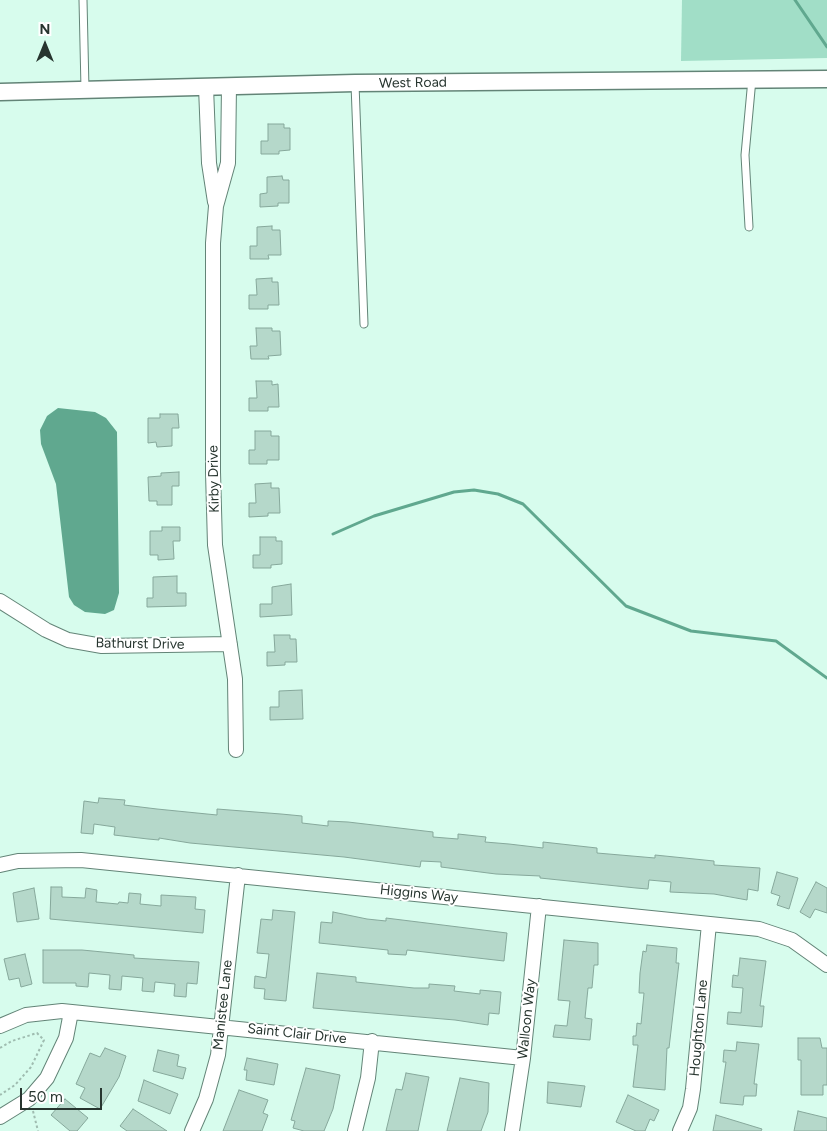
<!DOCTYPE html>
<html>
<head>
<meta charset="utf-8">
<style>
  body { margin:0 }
  #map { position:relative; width:827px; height:1131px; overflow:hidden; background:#d7fced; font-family:Figtree,sans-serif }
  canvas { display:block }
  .north { position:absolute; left:20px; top:20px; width:50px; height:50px; -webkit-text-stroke:4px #fff; paint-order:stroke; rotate:0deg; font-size:14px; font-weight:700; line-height:20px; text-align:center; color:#27352f }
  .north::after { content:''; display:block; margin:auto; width:18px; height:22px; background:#27352f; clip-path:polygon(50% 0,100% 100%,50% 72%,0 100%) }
  .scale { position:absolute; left:20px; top:1088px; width:82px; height:22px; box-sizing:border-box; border:2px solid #27352f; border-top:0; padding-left:6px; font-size:15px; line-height:18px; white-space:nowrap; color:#27352f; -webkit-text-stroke:4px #fff; paint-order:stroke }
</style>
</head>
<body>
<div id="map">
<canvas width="827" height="1131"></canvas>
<div class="north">N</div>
<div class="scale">50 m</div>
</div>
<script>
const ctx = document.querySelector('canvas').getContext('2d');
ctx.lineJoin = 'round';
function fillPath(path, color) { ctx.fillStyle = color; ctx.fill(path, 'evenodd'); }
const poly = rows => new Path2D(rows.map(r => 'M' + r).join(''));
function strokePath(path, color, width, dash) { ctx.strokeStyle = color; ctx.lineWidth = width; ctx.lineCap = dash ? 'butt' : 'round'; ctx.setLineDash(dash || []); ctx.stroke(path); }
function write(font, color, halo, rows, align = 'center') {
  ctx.font = font + ' Figtree,sans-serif'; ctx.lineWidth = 4; ctx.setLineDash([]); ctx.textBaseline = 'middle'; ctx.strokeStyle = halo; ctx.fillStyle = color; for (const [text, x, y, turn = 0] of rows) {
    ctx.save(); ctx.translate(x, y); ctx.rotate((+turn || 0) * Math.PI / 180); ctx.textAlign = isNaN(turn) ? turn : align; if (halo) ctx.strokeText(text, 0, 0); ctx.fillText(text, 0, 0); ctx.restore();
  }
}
fillPath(poly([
  [682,0,827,0,827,58,681,61]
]), '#a1dec7');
fillPath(poly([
  [58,408,95,412,106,418,117,432,119,593,114,610,105,614,85,612,74,605,69,597,56,484,41,444,40,430,47,416]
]), '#60a88f');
strokePath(poly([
  [795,0,827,47],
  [333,534,374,516,454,492,474,490,498,494,523,504,626,606,691,631,776,641,827,678]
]), '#60a88f', 3);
const building = poly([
  [268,124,284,124,284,128,290,128,290,150,279,151,279,154,261,154,261,141,268,141,268,124],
  [282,176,283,180,289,180,289,203,278,203,278,206,260,207,260,194,267,193,267,177,282,176],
  [272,226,272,230,280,230,281,255,268,255,269,259,250,259,250,246,257,246,257,227,272,226],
  [272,278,272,282,278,282,279,305,268,305,268,309,249,309,249,295,257,295,256,279,272,278],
  [256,328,272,328,272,331,280,331,281,355,268,356,269,359,251,359,250,346,257,346,256,328],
  [256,381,272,381,272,385,278,384,279,407,268,407,268,411,249,411,249,398,257,398,256,381],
  [160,414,178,414,179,428,172,428,172,446,157,447,156,442,148,443,148,418,160,418,160,414],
  [255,431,271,431,271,436,279,436,279,460,267,460,267,464,249,464,249,450,255,450,255,431],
  [179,472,179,486,172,486,172,505,157,505,157,501,149,501,148,477,161,476,161,473,179,472],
  [271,483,271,488,279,488,280,513,268,513,268,516,249,517,249,503,256,503,255,484,271,483],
  [162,527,180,527,180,541,173,541,174,559,158,560,158,555,150,555,150,531,162,531,162,527],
  [260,537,276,537,276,541,282,541,282,564,271,565,271,568,253,568,253,555,260,555,260,537],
  [177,576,177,593,186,593,186,606,147,607,147,598,153,598,153,577,177,576],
  [291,584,292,615,260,617,260,604,272,604,272,587,291,584],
  [274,635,290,635,290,639,296,639,297,662,285,662,285,665,267,666,267,652,275,652,274,635],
  [302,690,303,719,270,720,270,707,279,707,279,691,302,690],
  [99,798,125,800,124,805,157,809,217,815,217,809,281,814,302,816,302,823,328,826,328,821,348,822,433,832,433,837,458,839,458,834,486,837,485,842,509,844,543,848,543,842,597,848,597,853,655,858,655,855,714,861,714,865,760,868,758,891,748,889,747,900,714,894,670,892,671,882,649,880,648,889,636,888,540,878,540,876,496,874,441,867,441,862,421,861,420,867,344,857,190,843,159,838,159,840,148,839,114,835,115,827,94,824,93,834,81,833,84,801,98,803,99,798],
  [777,872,798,878,789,909,777,905,780,896,771,893,777,872],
  [816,882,827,888,827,913,815,909,810,918,800,912,816,882],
  [51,887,62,887,62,897,85,898,86,888,97,890,96,902,118,904,119,902,128,903,129,893,141,894,140,904,161,906,161,895,196,897,195,909,205,910,203,933,50,919,51,887],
  [34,888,39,919,17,922,13,893,34,888],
  [273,910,295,912,286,1001,264,999,265,989,254,988,255,976,266,978,269,954,257,953,261,919,272,920,273,910],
  [333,912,367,919,386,921,386,918,394,919,507,933,504,961,407,950,406,955,388,954,388,950,319,943,321,922,332,923,333,912],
  [564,940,598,943,598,965,594,965,592,988,588,988,585,1018,592,1019,590,1040,553,1037,555,1025,567,1026,570,1001,558,1000,564,940],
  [647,945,677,948,676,963,679,963,669,1048,667,1048,665,1090,633,1087,638,1045,633,1045,633,1036,636,1036,637,1023,641,1024,644,993,639,993,640,973,643,951,646,952,647,945],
  [43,950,82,950,134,955,134,958,199,962,197,984,187,983,186,997,174,996,175,984,155,982,154,992,142,991,143,978,122,976,121,990,109,989,110,975,89,973,88,987,76,986,76,983,43,983,43,950],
  [25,954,32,984,21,987,19,978,9,980,4,959,25,954],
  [740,958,766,961,760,1006,764,1006,762,1027,727,1024,728,1012,741,1013,743,988,732,987,733,975,738,976,740,958],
  [317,973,356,977,356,982,414,988,429,988,429,984,455,986,454,991,480,994,480,990,501,992,499,1014,489,1013,488,1025,455,1020,313,1008,317,973],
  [798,1038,820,1038,822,1048,827,1048,827,1085,823,1085,823,1095,801,1095,801,1060,798,1060,798,1038],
  [737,1042,759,1044,754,1084,757,1084,756,1096,744,1096,743,1105,720,1103,726,1062,723,1062,724,1050,736,1051,737,1042],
  [105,1048,126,1056,119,1077,100,1109,80,1098,85,1088,76,1084,90,1053,100,1057,105,1048],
  [158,1050,179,1055,177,1066,186,1068,183,1079,153,1071,158,1050],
  [247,1058,278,1064,274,1085,246,1080,247,1070,244,1070,247,1058],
  [306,1068,340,1075,333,1109,324,1131,304,1131,293,1128,295,1121,291,1120,306,1068],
  [406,1073,429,1077,418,1131,386,1131,396,1089,402,1090,406,1073],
  [460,1078,489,1083,488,1112,481,1131,447,1131,460,1078],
  [144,1080,178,1094,170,1114,138,1101,144,1080],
  [548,1082,585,1086,581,1107,547,1103,548,1082],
  [239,1090,268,1100,263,1113,268,1115,262,1131,223,1131,239,1090],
  [628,1095,659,1110,654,1121,650,1119,645,1131,636,1131,616,1122,628,1095],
  [65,1099,88,1118,77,1131,70,1131,51,1115,65,1099],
  [133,1109,167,1131,127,1131,120,1126,133,1109],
  [798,1111,827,1118,827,1131,794,1131,798,1111],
  [716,1115,762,1129,761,1131,713,1131,716,1115]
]);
fillPath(building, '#b5d8ca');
strokePath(building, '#86a89b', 1);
const service = poly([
  [83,0,85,89],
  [355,84,364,324],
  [749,227,745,155,752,79]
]);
const minor = poly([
  [229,86,228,163,216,206,213,243,213,472,215,545,235,679,236,750],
  [206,87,209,163,215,202],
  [0,601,46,630,68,640,102,646,230,644],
  [0,865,18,861,81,860,759,929,792,940,827,965],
  [0,1026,26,1015,62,1011,523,1058],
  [0,1117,29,1099,47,1078,66,1038,71,1012],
  [192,1131,206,1099,218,1055,238,875],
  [355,1131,368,1078,372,1041],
  [512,1131,523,1058,539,906],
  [680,1131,690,1108,693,1089,709,924]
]);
const tertiary = poly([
  [0,92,355,83,827,79]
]);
strokePath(service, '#638477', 9);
strokePath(minor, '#638477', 16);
strokePath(tertiary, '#638477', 19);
strokePath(poly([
  [0,1048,12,1041,37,1033,44,1040,31,1067,15,1085,0,1095],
  [33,1111,38,1131]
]), '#9fbcb0', 2, [2.5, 2.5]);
strokePath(service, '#fff', 7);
strokePath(minor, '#fff', 14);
strokePath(tertiary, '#fff', 16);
write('14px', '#27352f', '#fff', [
  ["West Road",413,83,-1],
  ["Kirby Drive",214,479,-91],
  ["Bathurst Drive",140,644,1],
  ["Higgins Way",419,894,6],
  ["Manistee Lane",223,1005,-84],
  ["Walloon Way",527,1019,-84],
  ["Houghton Lane",699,1028,-85],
  ["Saint Clair Drive",297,1034,6]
]);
</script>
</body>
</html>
